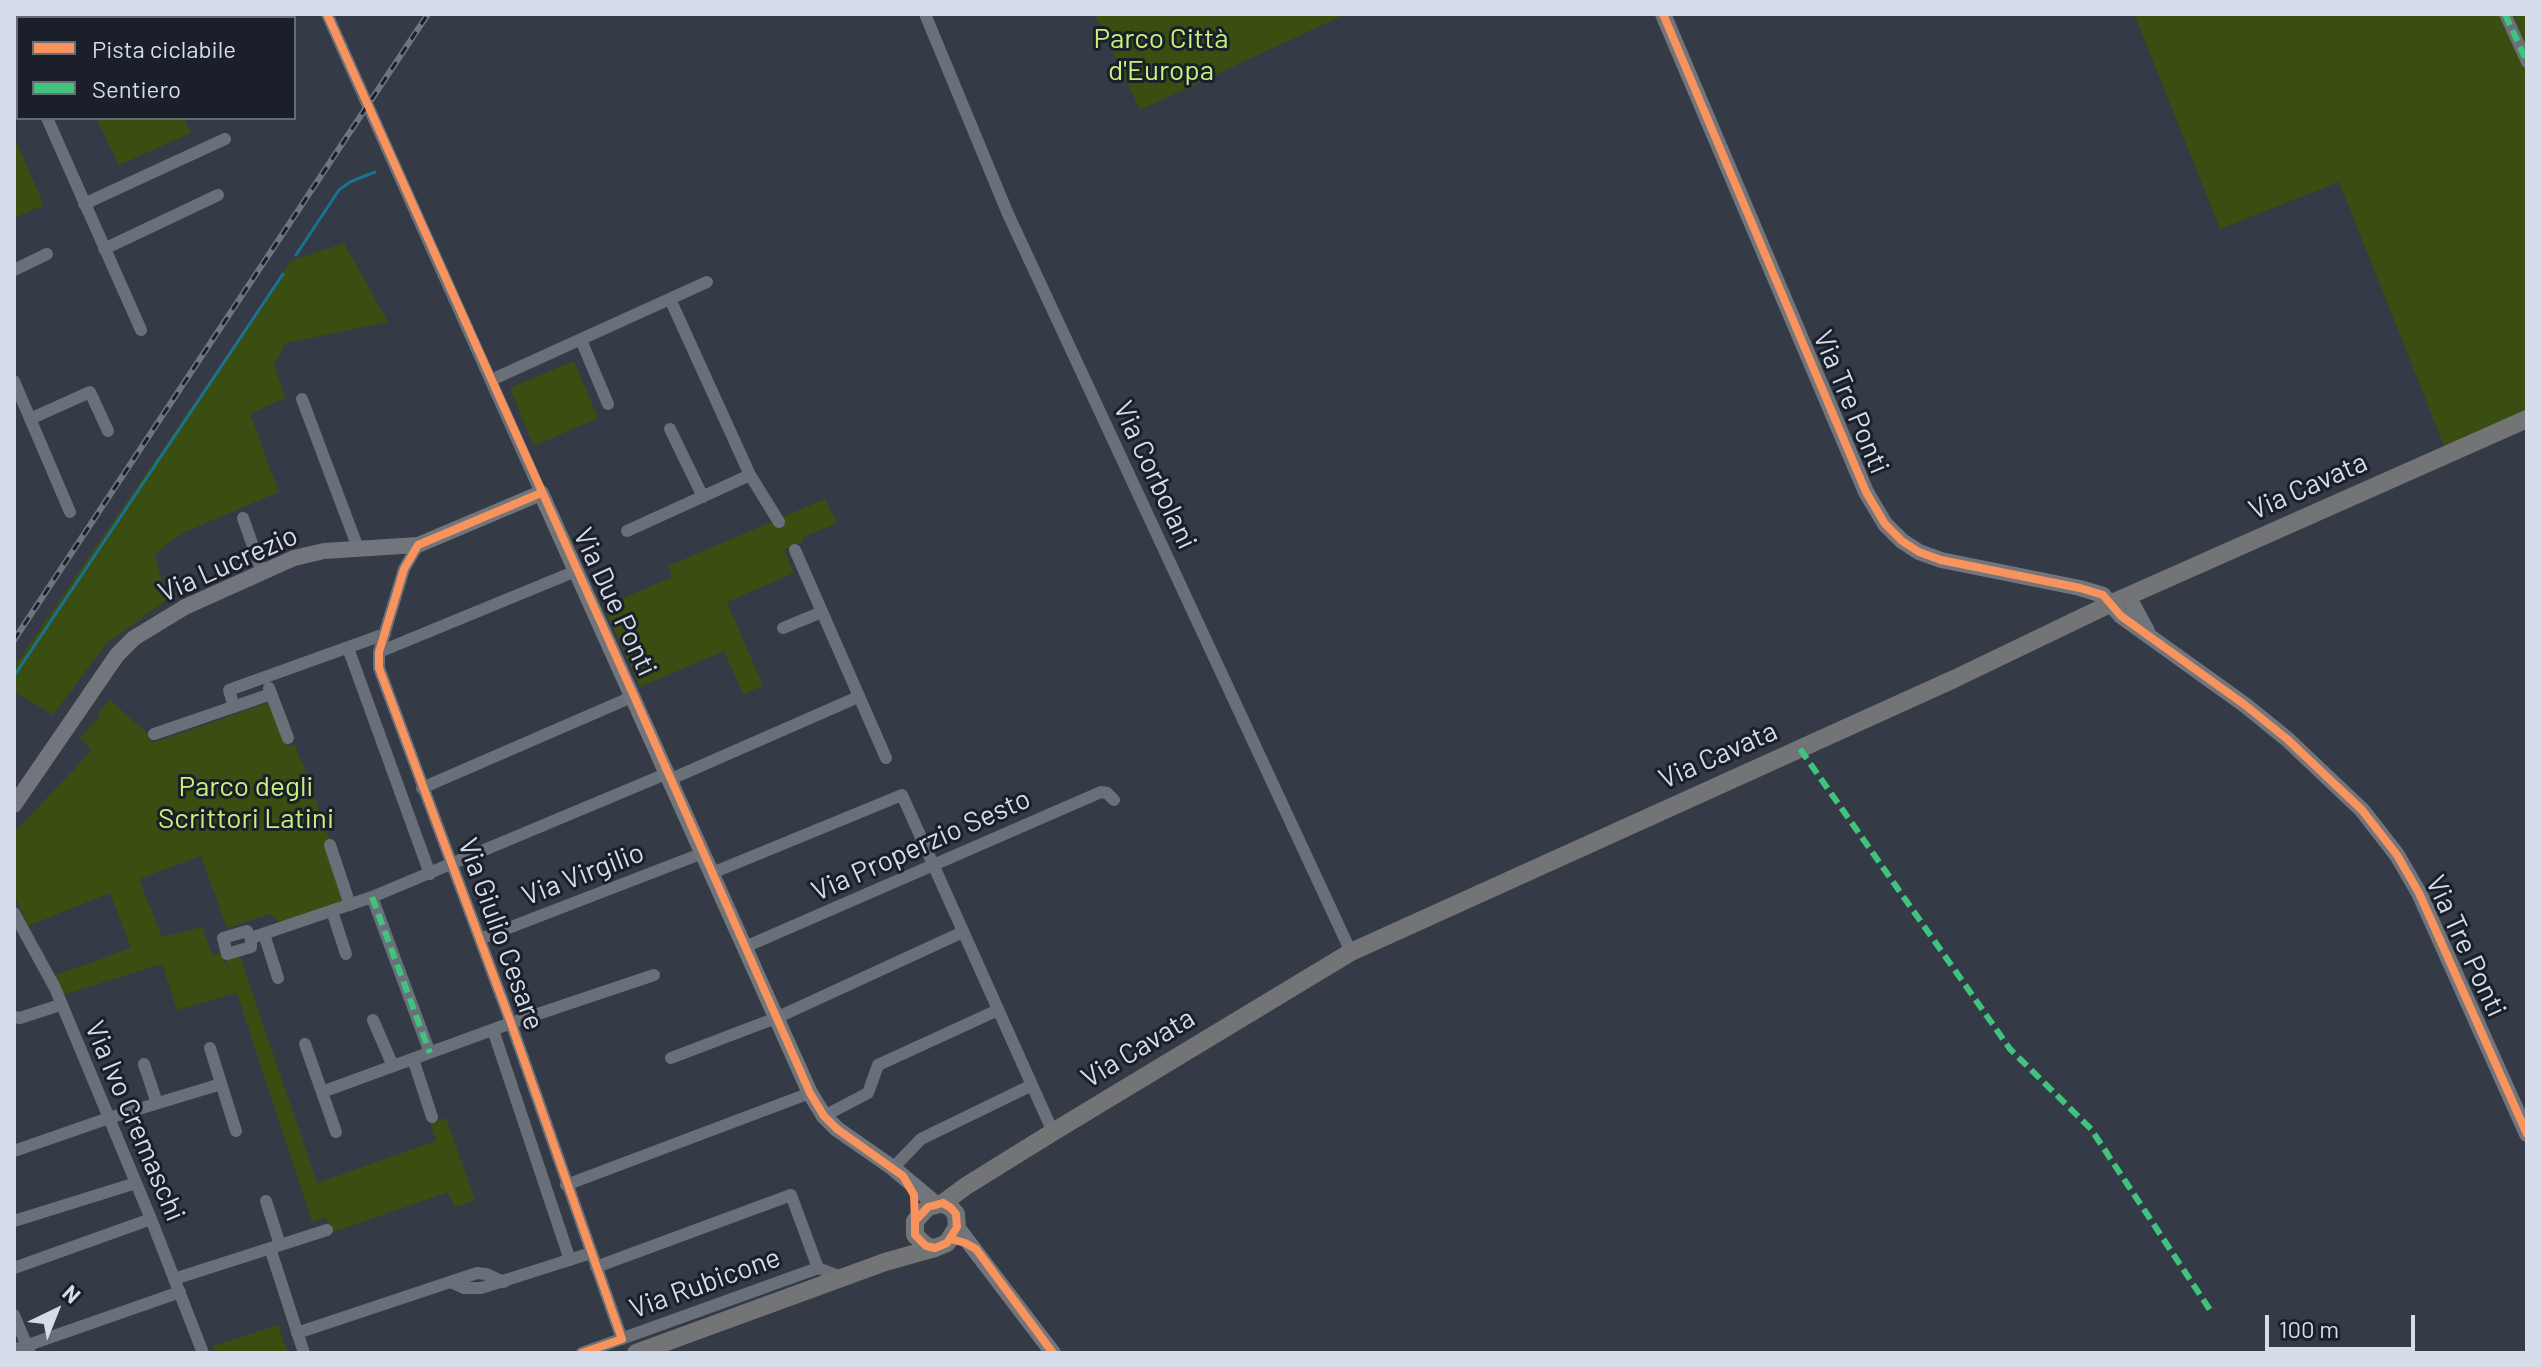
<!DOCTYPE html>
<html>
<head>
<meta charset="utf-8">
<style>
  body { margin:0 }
  #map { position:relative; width:2541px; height:1367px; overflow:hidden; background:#343a46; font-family:Barlow,sans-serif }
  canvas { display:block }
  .frame { position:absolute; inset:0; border:16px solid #d5ddeb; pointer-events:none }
  .legend { position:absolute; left:16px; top:16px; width:280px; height:104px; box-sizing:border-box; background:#1a1f29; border:2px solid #656b77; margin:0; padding:10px 14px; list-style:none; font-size:24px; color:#d5ddeb }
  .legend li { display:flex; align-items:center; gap:16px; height:40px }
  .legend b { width:40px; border:2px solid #656b77 }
  .north { position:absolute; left:16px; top:1271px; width:80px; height:80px; -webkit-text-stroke:6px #1a1f29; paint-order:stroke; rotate:43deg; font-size:22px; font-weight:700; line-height:32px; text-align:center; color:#d5ddeb }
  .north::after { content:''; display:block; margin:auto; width:28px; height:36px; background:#d5ddeb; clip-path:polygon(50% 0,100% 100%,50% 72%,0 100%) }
  .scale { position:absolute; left:2265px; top:1315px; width:150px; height:36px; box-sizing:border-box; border:4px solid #d5ddeb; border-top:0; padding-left:10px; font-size:24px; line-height:28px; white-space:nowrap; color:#d5ddeb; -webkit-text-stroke:6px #1a1f29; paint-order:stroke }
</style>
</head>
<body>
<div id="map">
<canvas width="2541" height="1367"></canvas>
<div class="frame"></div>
<ul class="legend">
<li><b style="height:10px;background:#f8935d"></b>Pista ciclabile</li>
<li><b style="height:10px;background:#40c37c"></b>Sentiero</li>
</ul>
<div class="north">N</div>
<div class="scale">100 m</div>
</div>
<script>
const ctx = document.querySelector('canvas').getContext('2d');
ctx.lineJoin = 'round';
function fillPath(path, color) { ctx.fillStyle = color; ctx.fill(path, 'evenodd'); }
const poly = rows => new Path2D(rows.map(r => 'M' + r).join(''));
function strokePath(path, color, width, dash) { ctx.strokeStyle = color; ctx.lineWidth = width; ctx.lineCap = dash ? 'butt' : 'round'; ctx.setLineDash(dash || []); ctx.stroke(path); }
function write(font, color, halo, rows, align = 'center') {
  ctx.font = font + ' Barlow,sans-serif'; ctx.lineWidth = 6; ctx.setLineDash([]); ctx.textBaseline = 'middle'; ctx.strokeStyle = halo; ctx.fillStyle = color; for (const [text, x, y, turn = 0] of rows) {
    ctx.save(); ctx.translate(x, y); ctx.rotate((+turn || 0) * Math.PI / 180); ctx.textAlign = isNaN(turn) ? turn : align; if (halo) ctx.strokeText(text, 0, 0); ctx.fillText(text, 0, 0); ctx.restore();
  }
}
fillPath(poly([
  [1095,14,1346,14,1140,110],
  [2134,14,2527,14,2527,412,2445,448,2339,182,2220,229],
  [96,118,184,118,191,133,119,165],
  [14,137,44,205,14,218],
  [344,243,388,322,286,343,274,364,285,398,250,414,279,492,180,534,155,554,166,600,106,644,53,715,14,691,14,667,291,261],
  [574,361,598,418,534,446,510,388],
  [825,499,837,523,802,538,803,542,784,550,794,573,727,602,763,686,743,694,724,651,640,687,604,607,672,577,668,566],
  [110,700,149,735,153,743,270,702,288,746,295,744,330,840,324,843,345,902,279,923,271,914,227,928,201,856,139,879,162,937,202,927,212,955,221,954,230,974,225,956,239,953,317,1183,436,1141,431,1123,446,1118,475,1200,455,1207,448,1192,331,1233,326,1217,312,1222,237,993,177,1010,162,964,56,997,48,978,131,948,110,893,28,926,14,895,14,833,92,750,80,738,100,716,98,713],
  [278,1325,288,1353,216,1353,213,1346]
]), '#3a4e12');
strokePath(poly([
  [296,255,339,190,350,182,375,172],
  [14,676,283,274]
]), '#1b7192', 3);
strokePath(poly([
  [327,14,541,493],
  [925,14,1008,214,1351,952],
  [2505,14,2527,62],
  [14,42,18,52],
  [47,118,141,330],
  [84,204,225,139],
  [104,249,218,195],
  [14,270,47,254],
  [670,299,750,475,779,522],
  [581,340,608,404],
  [491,380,707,282],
  [14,381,70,512],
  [302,399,358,548],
  [30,419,90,392,108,431],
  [670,429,703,497],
  [243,518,262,572],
  [627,531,750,475],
  [418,545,404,569,379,652,379,668,511,1023,622,1339],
  [795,550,886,758],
  [783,628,822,612],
  [348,648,430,874],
  [379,652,576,571],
  [269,688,288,738],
  [234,707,229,690,385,634],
  [154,734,271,694],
  [671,779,858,697],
  [422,788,634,696],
  [330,845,350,905],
  [712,873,902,795,1053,1132],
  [372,897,430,1053],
  [332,911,346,954],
  [14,913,55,988,151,1219,203,1353],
  [264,934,278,978],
  [251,938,251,947,227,954,223,938,247,931,251,938,372,897,668,773],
  [480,939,703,853],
  [745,947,1101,792,1107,793,1114,800],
  [14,1017,20,1018,60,1005],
  [373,1020,393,1066],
  [493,1030,570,1260],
  [305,1044,336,1132],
  [210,1048,236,1131],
  [671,1058,776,1018,963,932],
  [413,1059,432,1117],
  [144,1064,157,1103],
  [322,1092,511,1023,654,975],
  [824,1116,868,1093,878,1065,998,1010],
  [14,1151,109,1118,221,1084],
  [893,1168,921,1139,1032,1085],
  [566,1185,810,1093],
  [266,1201,280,1245],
  [14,1221,136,1183],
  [270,1248,304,1353],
  [596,1267,791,1195,818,1268],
  [14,1268,151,1219],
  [174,1279,327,1230],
  [451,1282,464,1288,481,1288,591,1253],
  [14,1315,30,1353],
  [297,1333,477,1273,486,1274,504,1282],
  [14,1350,180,1292],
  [582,1353,818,1268,844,1278]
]), '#6a7079', 12);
strokePath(poly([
  [1663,14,1866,492,1885,524,1902,541,1919,552,1941,560,2080,588,2103,595,2121,616,2245,705,2287,739,2362,810,2397,855,2419,893,2527,1134],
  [2128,596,2147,631],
  [14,805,117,655,134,638,185,607,294,558,324,551,418,545,541,493,810,1093,824,1116,837,1129,893,1168,936,1204],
  [957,1227,1053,1353]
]), '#72767c', 16);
strokePath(poly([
  [943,1203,966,1186,1053,1132,1351,952,1954,679,2110,604,2527,419],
  [943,1203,951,1208,956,1214,957,1227,947,1243,935,1248,926,1246,915,1235,915,1221,928,1207,943,1203],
  [636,1353,885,1262,935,1248]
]), '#727476', 18);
const rail = poly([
  [14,640,428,14]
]);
strokePath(rail, '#70767e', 6);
strokePath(rail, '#1a1f29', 3, [9]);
strokePath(poly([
  [2505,14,2527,62],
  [1800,749,2010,1049,2091,1129,2210,1310],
  [372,897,430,1053]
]), '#40c37c', 6, [12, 6]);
strokePath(poly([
  [327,14,634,696,810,1093,824,1116,837,1129,903,1176,914,1195,915,1221],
  [1663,14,1866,492,1885,524,1902,541,1919,552,1941,560,2080,588,2103,595,2121,616,2245,705,2287,739,2362,810,2397,855,2419,893,2527,1134],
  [541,493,418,545,404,569,379,652,379,668,511,1023,622,1339,582,1353],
  [943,1203,951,1208,956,1214,957,1227,947,1243,935,1248,926,1246,915,1235,915,1221,928,1207,943,1203],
  [951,1239,965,1243,976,1249,1053,1353]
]), '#f8935d', 8);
write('28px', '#c6f17d', '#1a1f29', [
  ["Parco Città",1161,39],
  ["d'Europa",1161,71],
  ["Parco degli",246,787],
  ["Scrittori Latini",246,819]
]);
write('28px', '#d5ddeb', '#1a1f29', [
  ["Via Tre Ponti",1851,402,67],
  ["Via Corbolani",1155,475,65],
  ["Via Cavata",2308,486,-24],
  ["Via Lucrezio",228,564,-24],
  ["Via Due Ponti",615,602,65],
  ["Via Cavata",1718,755,-24],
  ["Via Properzio Sesto",921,845,-24],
  ["Via Virgilio",583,874,-21],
  ["Via Giulio Cesare",501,934,70],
  ["Via Tre Ponti",2466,946,65],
  ["Via Cavata",1138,1048,-31],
  ["Via Ivo Cremaschi",135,1121,67],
  ["Via Rubicone",705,1283,-20]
]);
</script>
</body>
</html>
